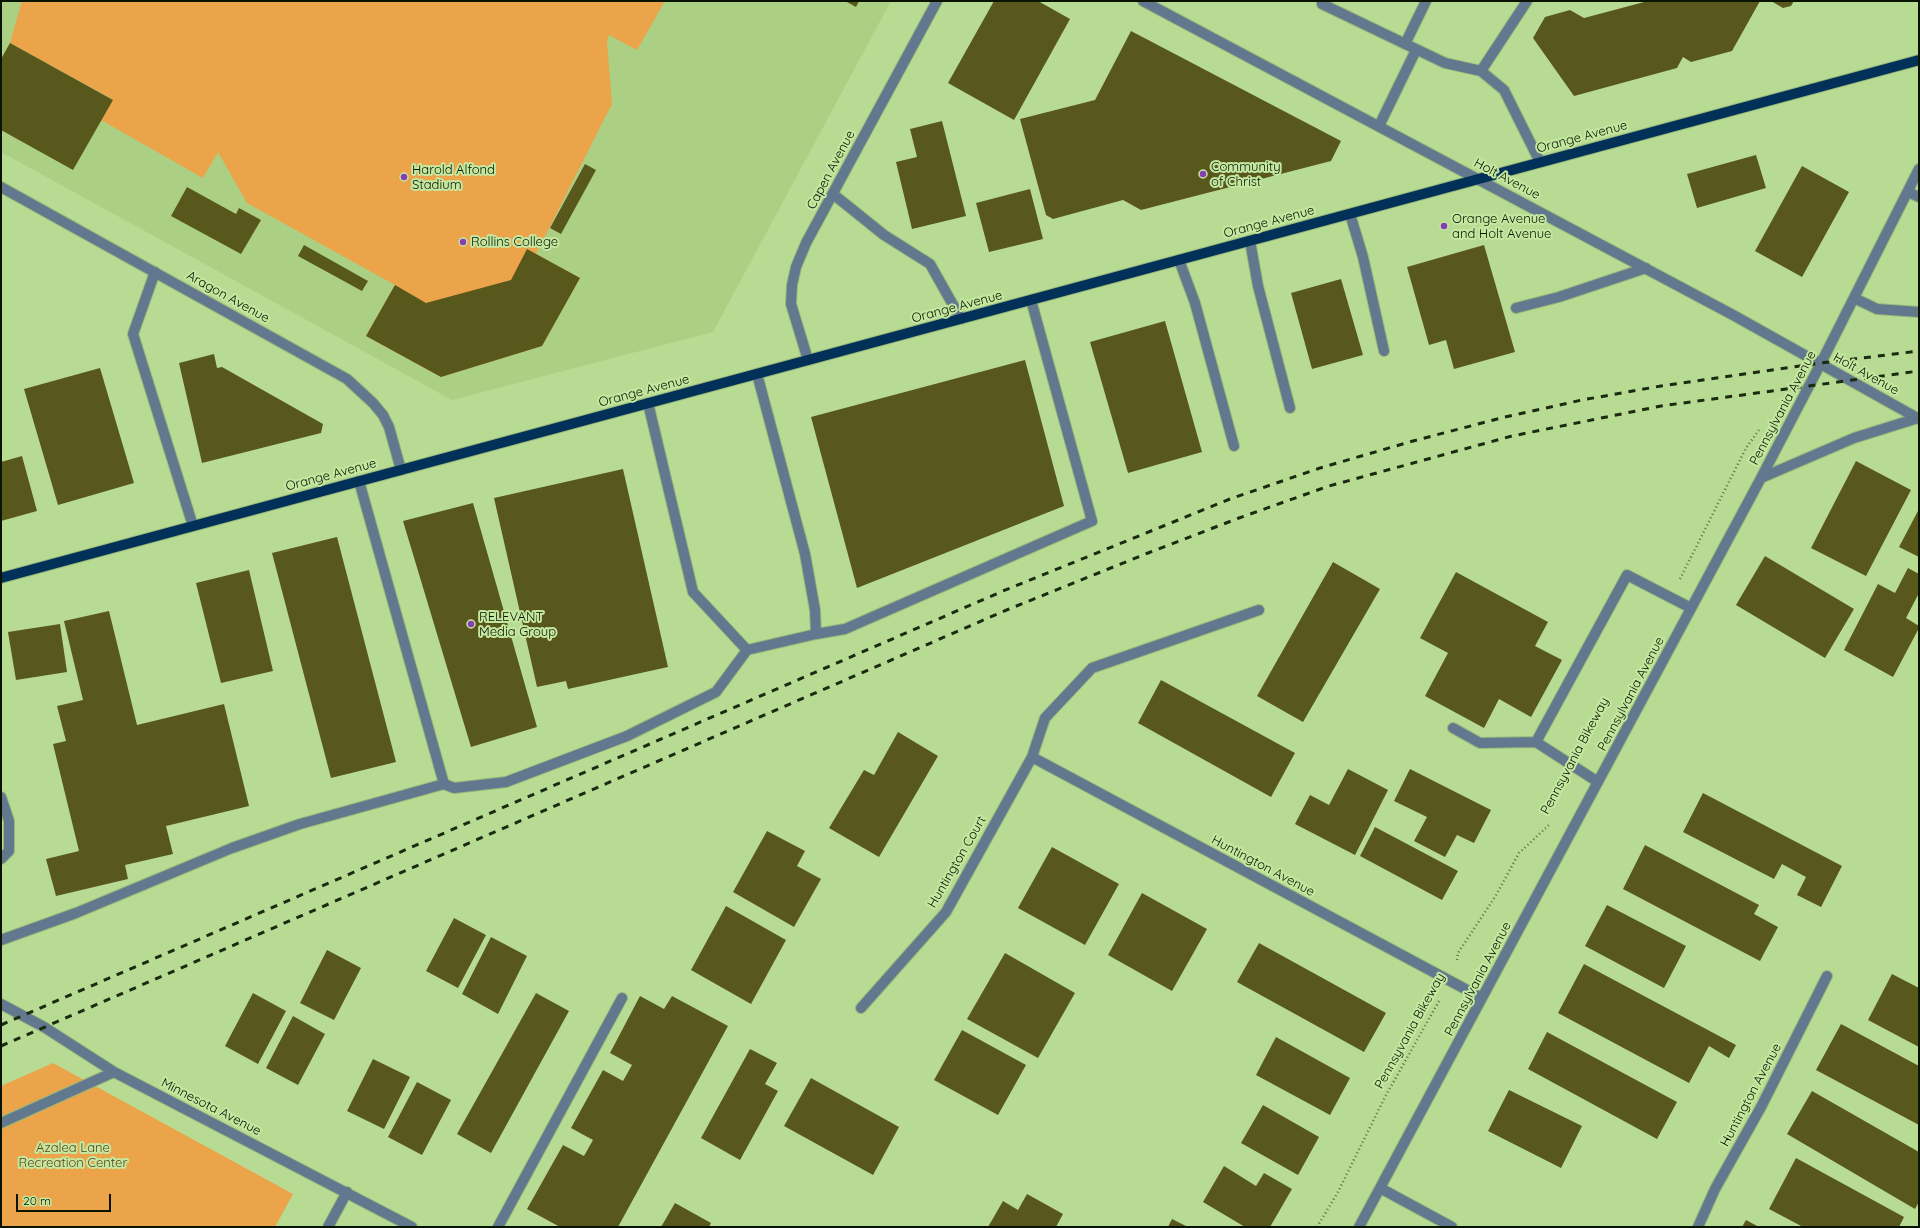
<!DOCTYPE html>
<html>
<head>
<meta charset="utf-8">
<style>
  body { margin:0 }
  #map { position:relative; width:1920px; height:1228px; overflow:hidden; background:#b8db94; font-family:Quicksand,sans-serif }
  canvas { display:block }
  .frame { position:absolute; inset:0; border:2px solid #081400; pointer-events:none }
  .scale { position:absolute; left:16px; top:1194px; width:95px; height:18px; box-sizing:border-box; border:2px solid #081400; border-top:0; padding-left:5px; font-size:12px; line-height:14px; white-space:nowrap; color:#081400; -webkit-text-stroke:3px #c5e8a1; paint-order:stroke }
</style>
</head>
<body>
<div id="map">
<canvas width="1920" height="1228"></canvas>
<div class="frame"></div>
<div class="scale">20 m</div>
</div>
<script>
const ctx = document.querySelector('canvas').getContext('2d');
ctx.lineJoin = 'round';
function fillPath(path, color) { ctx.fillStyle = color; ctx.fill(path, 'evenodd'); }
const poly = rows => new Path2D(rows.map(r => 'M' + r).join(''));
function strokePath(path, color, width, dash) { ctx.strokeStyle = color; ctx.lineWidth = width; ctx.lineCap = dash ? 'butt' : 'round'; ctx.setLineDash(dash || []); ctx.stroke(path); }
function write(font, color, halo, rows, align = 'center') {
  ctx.font = font + ' Quicksand,sans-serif'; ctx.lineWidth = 4; ctx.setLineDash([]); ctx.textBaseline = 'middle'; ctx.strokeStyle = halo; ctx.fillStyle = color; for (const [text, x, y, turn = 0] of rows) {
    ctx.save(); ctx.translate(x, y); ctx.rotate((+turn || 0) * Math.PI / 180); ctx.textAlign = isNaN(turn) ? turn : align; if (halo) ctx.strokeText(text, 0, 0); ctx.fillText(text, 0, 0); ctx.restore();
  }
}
fillPath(poly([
  [1,1,891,1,713,332,452,400,1,152]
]), '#abd083');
fillPath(poly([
  [22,1,665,1,637,50,609,35,607,42,612,104,536,254,580,278,542,346,441,377,366,336,395,285,247,203,218,152,203,178,101,120,112,99,10,43],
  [53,1063,293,1194,275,1227,1,1227,1,1086]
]), '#eba44a');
fillPath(poly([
  [845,1,859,1,856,7],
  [994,1,1038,1,1070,19,1014,120,948,83],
  [1648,1,1760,1,1732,51,1691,62,1683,57,1677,68,1574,96,1533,38,1545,17,1570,10,1584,18],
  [1771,1,1794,1,1791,6,1783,8],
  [1131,31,1341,141,1331,161,1141,210,1123,200,1053,219,1046,215,1020,119,1095,100],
  [10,43,113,100,73,170,1,130,1,59],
  [942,121,966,216,912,229,896,162,917,157,910,129],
  [1756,155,1766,188,1697,208,1687,174],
  [585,164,596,170,561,234,550,228],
  [1802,166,1849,192,1802,277,1755,251],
  [187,187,236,214,239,208,261,220,241,254,171,216],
  [1030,189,1043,239,989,252,976,203],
  [304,245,368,281,362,291,298,256],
  [1484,245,1515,352,1454,369,1446,340,1429,345,1407,267],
  [527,249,580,278,542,346,441,377,366,336,395,285,426,303,511,280],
  [1341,279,1363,355,1312,369,1291,293],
  [1165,321,1202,452,1128,473,1090,342],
  [214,354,217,368,222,367,323,424,321,433,202,463,179,363],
  [1025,360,1064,506,857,588,811,417],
  [100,368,134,483,58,505,24,389],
  [22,456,37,511,1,521,1,462],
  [1856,461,1911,490,1866,576,1811,548],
  [623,469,668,667,568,689,566,681,537,687,494,498],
  [473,503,537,727,471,747,403,521],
  [1919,509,1919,557,1899,547],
  [337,537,396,762,331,778,272,553],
  [1765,556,1854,609,1825,658,1736,605],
  [1333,562,1380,589,1303,722,1257,696],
  [1908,568,1919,574,1919,593,1906,618,1919,626,1919,628,1893,677,1844,650,1878,584,1895,593],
  [249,570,273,671,221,683,196,583],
  [1456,572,1548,622,1535,646,1562,660,1531,717,1499,699,1484,728,1425,696,1448,653,1420,638],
  [109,611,137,725,224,704,249,806,166,826,173,854,125,865,128,879,56,896,46,859,79,851,53,744,66,741,57,706,83,700,64,621],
  [60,624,67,672,16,680,8,632],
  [1161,680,1295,753,1271,797,1138,723],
  [898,732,938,756,879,857,829,828,864,770,874,775],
  [1348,769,1388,790,1355,855,1295,824,1310,795,1329,805],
  [1410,769,1491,810,1474,843,1457,835,1445,857,1414,841,1427,817,1394,801],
  [1703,793,1842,866,1821,907,1797,895,1806,877,1782,864,1774,879,1683,832],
  [1375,827,1458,871,1442,900,1360,856],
  [767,831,805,851,797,866,821,879,794,927,733,892],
  [1645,845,1759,905,1754,914,1778,927,1760,961,1623,889],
  [1052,847,1119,884,1085,945,1018,908],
  [1142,893,1207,929,1172,991,1108,955],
  [1607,905,1686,946,1664,988,1585,946],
  [726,906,786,940,751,1004,691,970],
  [454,918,486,935,458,988,426,971],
  [491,937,527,956,498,1014,462,994],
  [1259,943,1386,1013,1364,1052,1237,982],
  [327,950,361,968,334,1020,300,1003],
  [1005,953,1075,993,1038,1058,967,1019],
  [1584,964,1736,1045,1729,1058,1709,1046,1689,1083,1558,1013],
  [1892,974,1919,988,1919,1047,1868,1020],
  [253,993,286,1011,258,1064,225,1046],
  [536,993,569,1011,491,1153,457,1134],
  [640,996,664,1009,672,996,728,1026,618,1227,560,1227,527,1209,563,1145,584,1156,593,1140,571,1128,603,1070,623,1081,632,1065,610,1053],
  [293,1016,325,1034,298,1085,266,1068],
  [1841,1024,1919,1066,1919,1125,1816,1070],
  [962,1030,1026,1065,998,1115,934,1080],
  [1547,1032,1677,1102,1657,1139,1528,1069],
  [1276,1037,1350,1078,1330,1115,1256,1075],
  [750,1049,777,1063,765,1084,778,1091,740,1160,701,1138],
  [373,1059,410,1077,384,1129,347,1111],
  [811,1078,899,1127,873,1175,784,1126],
  [417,1082,451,1100,422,1155,388,1137],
  [1509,1090,1582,1126,1561,1168,1488,1131],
  [1812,1091,1919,1152,1919,1202,1915,1209,1787,1134],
  [1263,1105,1319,1137,1298,1175,1241,1143],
  [1796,1158,1904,1217,1899,1227,1803,1227,1769,1209],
  [1224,1166,1256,1186,1264,1173,1292,1189,1270,1227,1245,1227,1203,1202],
  [1027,1194,1063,1214,1056,1227,988,1227,1003,1201,1018,1210],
  [675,1203,711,1223,709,1227,661,1227],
  [1172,1219,1188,1227,1168,1227],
  [1746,1220,1759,1227,1742,1227]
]), '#58581d');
const minor = poly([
  [1143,1,1733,315,1919,419],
  [1322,1,1322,4,1445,63,1481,71,1504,90,1540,162],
  [1405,44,1426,1],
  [1481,71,1527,1],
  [1379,126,1416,50],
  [1,187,347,379,373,403,383,415,389,427,401,470],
  [1908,192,1919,197],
  [833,194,884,235,930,264,961,319],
  [1350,214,1363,257,1384,351],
  [1250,241,1258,286,1290,408],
  [1179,260,1195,303,1234,446],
  [155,272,133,334,193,526],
  [1854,298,1877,309,1919,312],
  [1516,308,1559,297,1646,268],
  [808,360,791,304,792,285,796,267,806,243,937,1],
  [648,403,693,592,747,650,816,634,815,610,805,554,757,374],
  [1761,478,1854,438,1918,418],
  [359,481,444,784,454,788,506,782,627,736,716,692,747,650],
  [816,634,845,629,1092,521,1031,300],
  [1453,728,1480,743,1536,742],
  [1032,757,1482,998],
  [1598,782,1536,742,1627,575,1691,608],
  [1,797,9,821,9,851,1,859],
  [1,940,76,913,232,848,300,824,444,784],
  [1,1004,44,1027,114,1072,412,1227],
  [861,1008,946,912,1032,757,1045,718,1092,668,1259,610],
  [1,1123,114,1072],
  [1380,1188,1452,1227],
  [328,1227,347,1192],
  [498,1227,622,998],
  [1359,1227,1761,478,1821,363,1919,169],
  [1698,1227,1715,1189,1761,1107,1827,976]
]);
const major = poly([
  [1,578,1919,60]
]);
strokePath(minor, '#98b779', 12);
strokePath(major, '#98b779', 12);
strokePath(poly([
  [1680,579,1746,448,1759,430],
  [1457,960,1458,953,1495,897,1519,853,1549,825],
  [1317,1227,1338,1192,1385,1097,1439,1001]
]), '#586f44', 2.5, [1, 3]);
strokePath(minor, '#61788f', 10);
strokePath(major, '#013159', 10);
strokePath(poly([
  [1,1025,1003,591,1230,499,1320,468,1413,441,1505,417,1582,400,1661,386,1821,363,1919,351],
  [1,1046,1009,609,1148,553,1239,518,1329,486,1512,436,1661,406,1919,371]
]), '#1b2a10', 3, [7, 7]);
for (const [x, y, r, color] of [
  [1203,174,4,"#853fb2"],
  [404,177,4,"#853fb2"],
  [1444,226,4,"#853fb2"],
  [463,242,4,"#853fb2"],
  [471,624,4,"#853fb2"]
]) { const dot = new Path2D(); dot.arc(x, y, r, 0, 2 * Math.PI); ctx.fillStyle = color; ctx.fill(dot); strokePath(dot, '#c5e8a1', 1.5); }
write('13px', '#081400', '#c5e8a1', [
  ["Orange Avenue",1582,137,-15],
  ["Capen Avenue",831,170,-62],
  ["Holt Avenue",1507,179,28],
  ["Orange Avenue",1269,222,-15],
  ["Aragon Avenue",228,297,29],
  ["Orange Avenue",957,307,-15],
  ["Holt Avenue",1866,374,29],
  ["Orange Avenue",644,391,-15],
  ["Pennsylvania Avenue",1783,408,-62],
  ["Orange Avenue",331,475,-15],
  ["Pennsylvania Avenue",1631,694,-62],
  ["Pennsyvania Bikeway",1575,756,-62],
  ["Huntington Court",957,862,-60],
  ["Huntington Avenue",1263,866,28],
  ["Pennsylvania Avenue",1478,979,-62],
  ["Pennsyvania Bikeway",1410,1031,-61],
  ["Huntington Avenue",1751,1095,-62],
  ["Minnesota Avenue",211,1107,27]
]);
write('13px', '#081400', '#c5e8a1', [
  ["Community",1211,167],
  ["of Christ",1211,182],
  ["Harold Alfond",412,170],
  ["Stadium",412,185],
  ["Orange Avenue",1452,219],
  ["and Holt Avenue",1452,234],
  ["Rollins College",471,242],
  ["RELEVANT",479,617],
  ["Media Group",479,632]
], 'left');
write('13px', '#5c3e18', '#c5e8a1', [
  ["Azalea Lane",73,1148],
  ["Recreation Center",73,1163]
]);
</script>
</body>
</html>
